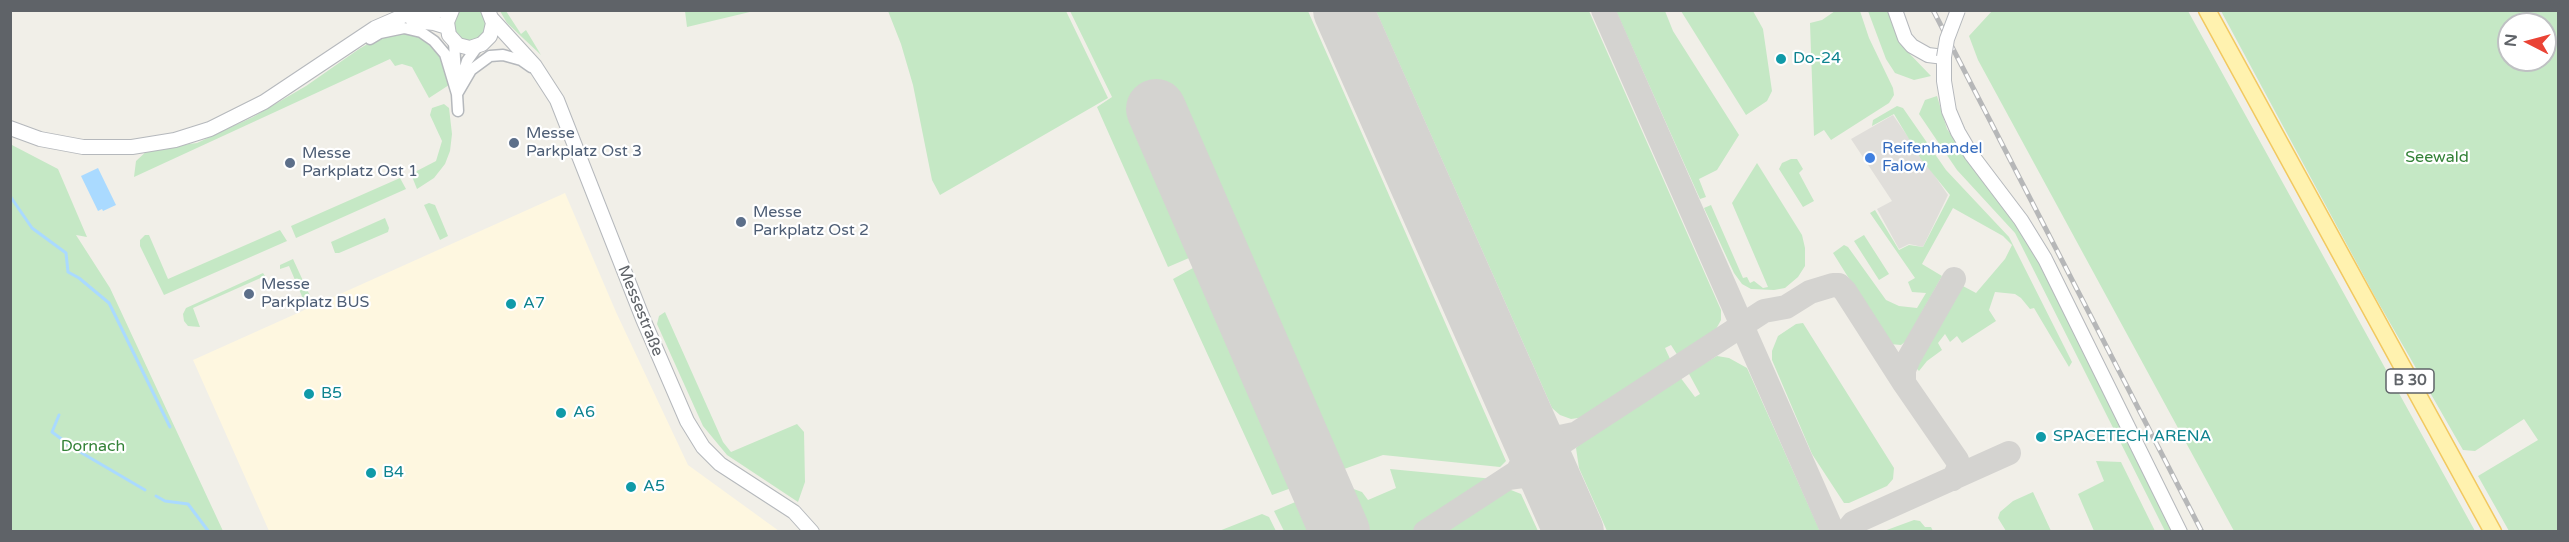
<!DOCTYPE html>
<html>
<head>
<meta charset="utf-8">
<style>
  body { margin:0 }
  #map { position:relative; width:2569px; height:542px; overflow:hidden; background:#f1efe8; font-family:"Varela Round",sans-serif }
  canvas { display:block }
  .frame { position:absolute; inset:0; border:12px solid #5f6368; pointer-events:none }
  .north { position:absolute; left:2497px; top:12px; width:60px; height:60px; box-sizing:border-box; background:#fff; border:2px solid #bfc1c3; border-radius:50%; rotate:276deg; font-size:16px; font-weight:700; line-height:24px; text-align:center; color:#5f6368 }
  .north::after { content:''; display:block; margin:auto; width:21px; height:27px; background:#ea4335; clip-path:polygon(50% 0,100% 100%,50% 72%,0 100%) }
</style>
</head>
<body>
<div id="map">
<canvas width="2569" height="542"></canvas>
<div class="frame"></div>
<div class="north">N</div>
</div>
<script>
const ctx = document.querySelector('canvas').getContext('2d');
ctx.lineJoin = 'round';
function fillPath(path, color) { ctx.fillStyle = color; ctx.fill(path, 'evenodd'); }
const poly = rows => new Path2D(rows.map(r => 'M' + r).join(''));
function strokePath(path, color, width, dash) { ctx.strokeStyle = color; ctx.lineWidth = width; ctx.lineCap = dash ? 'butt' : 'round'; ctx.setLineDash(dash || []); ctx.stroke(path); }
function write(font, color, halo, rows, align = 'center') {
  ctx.font = font + ' "Varela Round",sans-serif'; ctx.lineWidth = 4.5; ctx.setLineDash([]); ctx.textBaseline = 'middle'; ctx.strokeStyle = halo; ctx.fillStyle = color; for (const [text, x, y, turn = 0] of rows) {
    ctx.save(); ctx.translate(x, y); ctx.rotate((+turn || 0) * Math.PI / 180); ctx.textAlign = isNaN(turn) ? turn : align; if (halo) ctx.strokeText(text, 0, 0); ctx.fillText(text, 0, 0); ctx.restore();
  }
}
fillPath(poly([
  [565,193,616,312,688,465,779,531,269,531,193,360]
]), '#fef7e0');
fillPath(poly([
  [1893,115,1948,195,1923,247,1909,244,1899,249,1877,209,1892,201,1851,139]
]), '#e0deda');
fillPath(poly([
  [459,11,481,11,485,15,488,21,486,32,478,41,466,42,455,35,453,17],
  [500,11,506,11,521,34,526,30,541,55,507,23],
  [685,11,685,10,754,11,687,27],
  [888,11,1066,11,1108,98,940,195,932,180,913,85,901,44],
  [1070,11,1308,11,1506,461,1500,467,1383,455,1272,495,1173,279,1222,252,1217,246,1168,267,1097,107,1112,97],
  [1376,11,1589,11,1721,310,1721,320,1715,331,1706,340,1678,356,1671,345,1665,348,1671,361,1585,417,1571,419,1560,415,1552,408],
  [1616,11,1665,11,1673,31,1739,135,1717,170,1699,179,1706,197,1700,199],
  [1681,11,1753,11,1763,29,1772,91,1767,101,1746,115],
  [1835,11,1860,11,1869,38,1893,88,1894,95,1889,103,1831,140,1824,130,1814,136,1810,23,1822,20],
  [1868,11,1889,11,1905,49,1931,76,1914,80,1895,73,1886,59],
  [1992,11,2188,11,2475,531,2234,531,1978,60,1969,36],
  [2221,11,2558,11,2558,531,2509,531,2478,476,2538,440,2524,419,2475,451,2463,450,2374,295],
  [2509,24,2545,24,2545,60,2509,60],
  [396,31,411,33,429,40,444,59,449,85,429,98,412,67,402,64,395,66,390,59,134,177,136,161,149,149,197,143,253,117,306,86,359,49,381,36],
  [1937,96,1947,129,2029,242,2174,531,2165,531,2015,233,1957,170,1919,114,1925,100],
  [444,104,449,108,452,134,450,151,445,164,434,178,417,189,411,174,436,161,442,141,430,115,432,108],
  [1897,106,1903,108,1946,170,2009,237,2072,362,2069,367,2034,308,2030,309,2021,298,2015,294,1995,292,1989,310,1996,321,1962,343,1957,336,1950,342,1945,334,1938,343,1942,350,1927,361,1919,371,1915,367,1961,285,1976,293,2005,259,2012,245,2003,236,1953,208,1922,264,1942,276,1906,341,1901,345,1890,344,1833,253,1844,245,1848,247,1886,300,1899,306,1917,308,1926,293,1912,292,1908,282,1915,278,1870,213,1875,210,1899,250,1909,245,1923,247,1950,195,1921,159,1894,114,1872,126,1873,120],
  [10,144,58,169,87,237,76,235,110,288,223,531,11,531],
  [1791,159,1797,159,1803,169,1799,173,1814,201,1803,207,1779,169,1782,163],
  [1757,163,1802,235,1805,248,1805,266,1798,277,1785,288,1774,290,1751,289,1742,284,1734,273,1704,208,1711,205,1743,278,1747,277,1750,283,1754,281,1763,288,1768,287,1732,203],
  [400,178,406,189,296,238,291,226],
  [429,203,435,205,448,236,440,240,424,205],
  [385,218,389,228,388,232,339,253,335,253,331,242],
  [280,230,287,241,164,295,140,246,140,240,145,235,149,235,168,279],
  [1864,235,1889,274,1879,280,1854,241],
  [293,259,310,296,304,301,289,266,280,269,280,265],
  [263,273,265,276,193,308,200,327,188,326,184,321,183,314,186,308],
  [665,312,723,442,731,452,797,424,804,432,805,482,798,502,727,455,703,426,657,324,659,316],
  [1803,323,1894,468,1893,479,1887,486,1849,503,1844,503,1812,454,1772,360,1772,351,1778,336,1796,324],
  [1717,356,1729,358,1747,368,1820,531,1607,531,1579,468,1576,448,1586,437,1680,377,1695,397,1700,394,1688,372],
  [2096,461,2121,462,2155,531,2094,531,2078,494,2104,481],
  [1390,469,1494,479,1413,531,1284,531,1274,511,1331,487,1348,487,1362,492,1368,500,1396,488],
  [1506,488,1521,494,1538,531,1438,531],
  [2033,492,2051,531,2006,531,1998,518,2000,512,2013,501],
  [1262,514,1269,517,1276,531,1219,531],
  [1914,520,1920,521,1925,527,1931,527,1933,531,1884,531]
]), '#c5e8c5');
fillPath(poly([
  [98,168,116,205,103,211,102,209,98,211,81,176]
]), '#aadaff');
strokePath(poly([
  [10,196,32,228,66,253,68,272,79,278,109,303,170,427],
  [59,415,52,432,75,449,145,490],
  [156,496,165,501,188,504,209,532]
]), '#aadaff', 3);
strokePath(poly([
  [1603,10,1833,532],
  [1904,383,1904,370,1909,358,1954,279],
  [1517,472,1526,457,1530,440,1522,415,1540,433,1560,437,1574,434],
  [1508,478,1523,476,1537,480,1549,487,1560,499],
  [1425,532,1764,311,1786,307,1810,292,1833,285,1839,285,1845,291,1904,383,1957,460,1959,467,1953,479],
  [1846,532,1853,523,2009,453]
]), '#d4d3d0', 24);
strokePath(poly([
  [1343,10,1574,532],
  [1156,109,1340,532]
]), '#d4d3d0', 60);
const minor = poly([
  [370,39,380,33,404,28,421,32,434,41,445,54,457,94],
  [454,42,456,76],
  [457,94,471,70,490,56,503,55,521,60,531,67],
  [458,111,457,94,467,61,477,47]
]);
const tertiary = poly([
  [452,10,447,22,449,35,458,45,470,48,482,44,490,36,493,23,488,10],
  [1895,10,1905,38,1912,46,1928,55,1944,57,1944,81,1949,111,1958,132,1971,154,2021,220,2045,259,2180,532],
  [492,19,535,66,557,100,643,319,687,421,703,447,720,464,794,512,812,532],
  [413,21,434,23,447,27],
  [10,128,40,139,83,147,132,147,175,140,210,129,264,102,375,28,405,15,444,10]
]);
const primary = poly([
  [2207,10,2493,532]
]);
strokePath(minor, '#b5b8bc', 13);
strokePath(tertiary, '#b5b8bc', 16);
strokePath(primary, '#f2c960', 19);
strokePath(minor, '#fff', 10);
strokePath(tertiary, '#fff', 14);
strokePath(primary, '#fff2af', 16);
const rail = poly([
  [1933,10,2202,532]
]);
strokePath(rail, '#b6b7b8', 5);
strokePath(rail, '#fff', 3, [9]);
const tertiaryBridge = poly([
  [1944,57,1947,39,1958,10]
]);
strokePath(tertiaryBridge, '#b5b8bc', 16, []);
strokePath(tertiaryBridge, '#fff', 14);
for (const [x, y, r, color] of [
  [1781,59,6,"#0f9aa8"],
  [514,143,6,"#5c6f8a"],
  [1870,158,6,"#3f7fe0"],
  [290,163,6,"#5c6f8a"],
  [741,222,6,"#5c6f8a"],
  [249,294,6,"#5c6f8a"],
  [511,304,6,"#0f9aa8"],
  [309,394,6,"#0f9aa8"],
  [561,413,6,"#0f9aa8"],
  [2041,437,6,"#0f9aa8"],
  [371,473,6,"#0f9aa8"],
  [631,487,6,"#0f9aa8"]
]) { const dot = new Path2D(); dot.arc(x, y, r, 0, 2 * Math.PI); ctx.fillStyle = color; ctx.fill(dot); strokePath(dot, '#fff', 2); }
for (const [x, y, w] of [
  [2410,381,48]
]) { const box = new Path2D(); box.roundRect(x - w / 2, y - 12, w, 24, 4.5); ctx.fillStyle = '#fff'; ctx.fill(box); strokePath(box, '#5f6368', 1.5); }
write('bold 15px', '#5f6368', null, [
  ["B 30",2410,381]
]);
write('16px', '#0d838f', '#fff', [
  ["Do-24",1793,59],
  ["A7",523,304],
  ["B5",321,394],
  ["A6",573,413],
  ["SPACETECH ARENA",2053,437],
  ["B4",383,473],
  ["A5",643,487]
], 'left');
write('16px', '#4e5e75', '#fff', [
  ["Messe",526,134],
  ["Parkplatz Ost 3",526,152],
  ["Messe",302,154],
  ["Parkplatz Ost 1",302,172],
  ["Messe",753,213],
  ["Parkplatz Ost 2",753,231],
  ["Messe",261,285],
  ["Parkplatz BUS",261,303]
], 'left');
write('16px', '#366cbe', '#fff', [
  ["Reifenhandel",1882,149],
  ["Falow",1882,167]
], 'left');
write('16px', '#348238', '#fff', [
  ["Seewald",2437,158],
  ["Dornach",93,447]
]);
write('16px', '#5f6368', '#fff', [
  ["Messestraße",640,311,68]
]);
</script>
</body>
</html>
